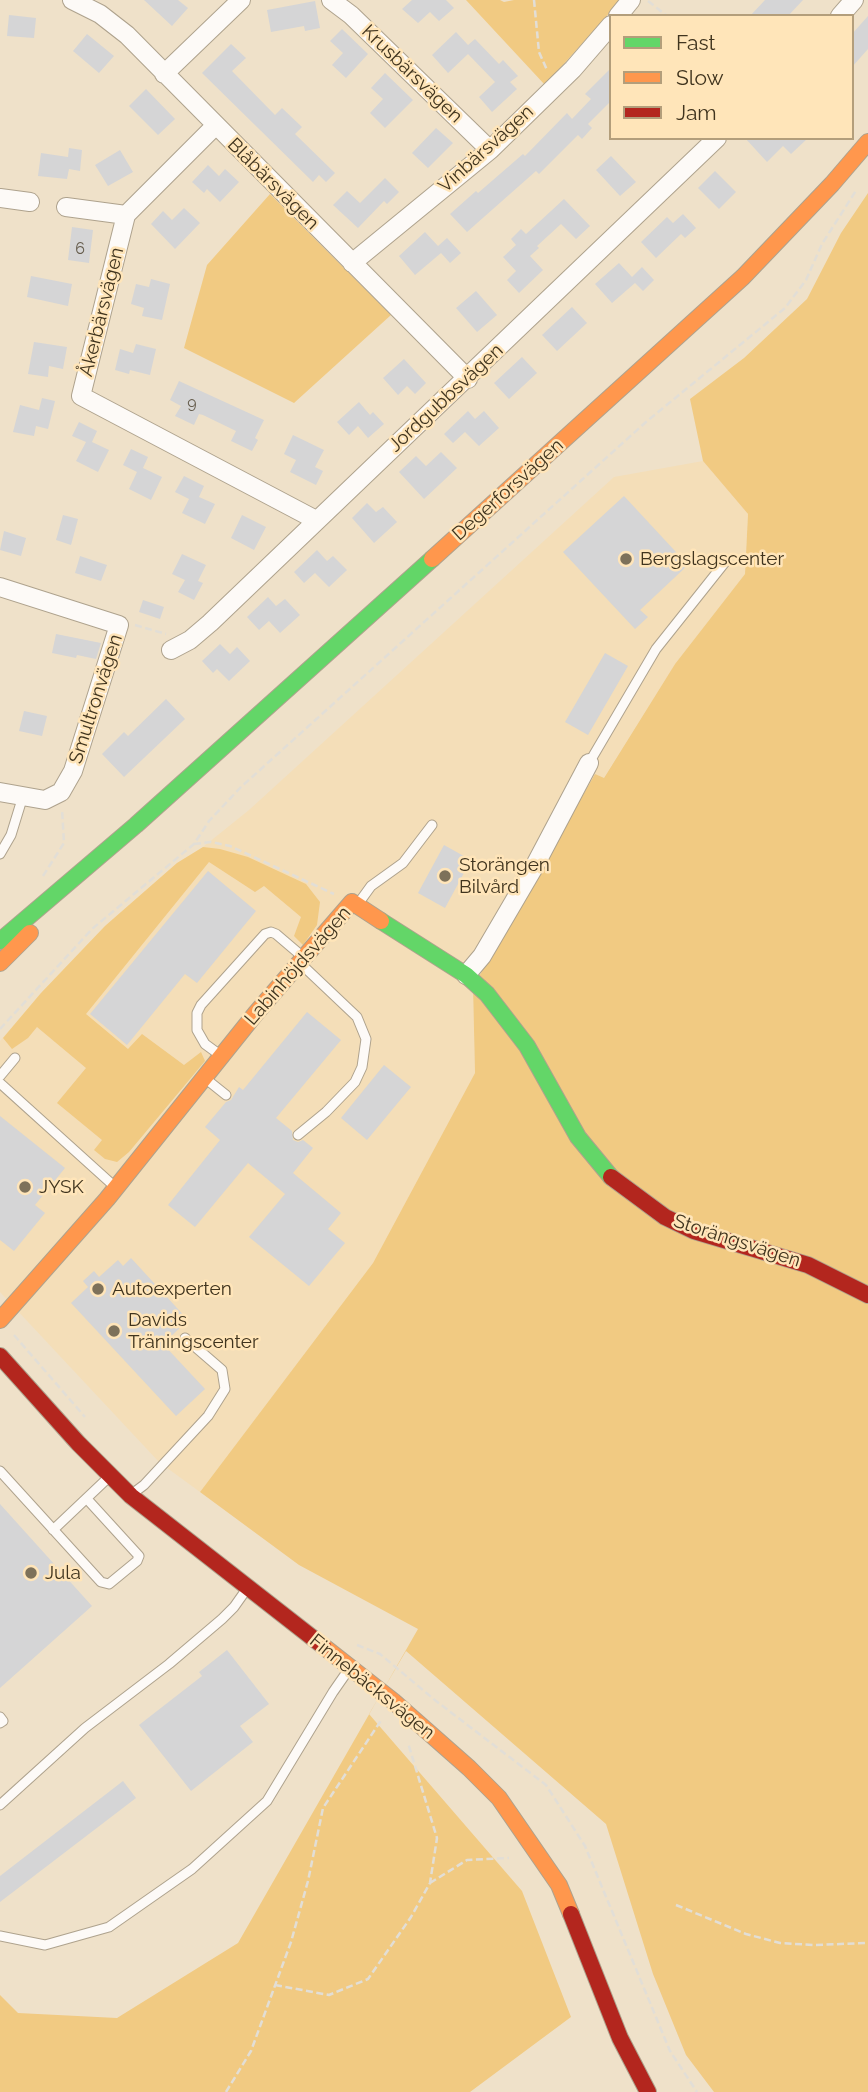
<!DOCTYPE html>
<html>
<head>
<meta charset="utf-8">
<style>
  body { margin:0 }
  #map { position:relative; width:868px; height:2092px; overflow:hidden; background:#efe1c9; font-family:Raleway,sans-serif }
  canvas { display:block }
  .legend { position:absolute; left:609px; top:14px; width:245px; height:126px; box-sizing:border-box; background:#ffe5b9; border:2px solid #b39e7b; margin:0; padding:9px 12px; list-style:none; font-size:21px; color:#40341e }
  .legend li { display:flex; align-items:center; gap:14px; height:35px }
  .legend b { width:35px; border:2px solid #b39e7b }
</style>
</head>
<body>
<div id="map">
<canvas width="868" height="2092"></canvas>
<ul class="legend">
<li><b style="height:9px;background:#63d668"></b>Fast</li>
<li><b style="height:9px;background:#ff974d"></b>Slow</li>
<li><b style="height:9px;background:#b3261e"></b>Jam</li>
</ul>
</div>
<script>
const ctx = document.querySelector('canvas').getContext('2d');
ctx.lineJoin = 'round';
function fillPath(path, color) { ctx.fillStyle = color; ctx.fill(path, 'evenodd'); }
const poly = rows => new Path2D(rows.map(r => 'M' + r).join(''));
function strokePath(path, color, width, dash) { ctx.strokeStyle = color; ctx.lineWidth = width; ctx.lineCap = dash ? 'butt' : 'round'; ctx.setLineDash(dash || []); ctx.stroke(path); }
function write(font, color, halo, rows, align = 'center') {
  ctx.font = font + ' Raleway,sans-serif'; ctx.lineWidth = 5; ctx.setLineDash([]); ctx.textBaseline = 'middle'; ctx.strokeStyle = halo; ctx.fillStyle = color; for (const [text, x, y, turn = 0] of rows) {
    ctx.save(); ctx.translate(x, y); ctx.rotate((+turn || 0) * Math.PI / 180); ctx.textAlign = isNaN(turn) ? turn : align; if (halo) ctx.strokeText(text, 0, 0); ctx.fillText(text, 0, 0); ctx.restore();
  }
}
fillPath(poly([
  [703,461,748,514,745,574,675,664,603,779,595,774,473,987,475,1073,373,1263,200,1492,159,1462,0,1292,0,1041,41,993,105,926,177,863,203,847,249,810,614,477]
]), '#f4deb8');
fillPath(poly([
  [466,0,500,0,504,2,514,0,621,0,545,85],
  [868,193,868,2092,714,2092,686,2055,653,1974,606,1824,406,1651,369,1714,522,1891,571,2017,470,2092,0,2092,0,1995,18,2013,117,2018,238,1943,418,1629,299,1565,200,1492,373,1263,475,1073,473,987,595,774,604,778,675,664,745,574,748,514,703,461,690,399,744,358,807,299,841,233],
  [270,194,391,315,294,403,184,348,207,265],
  [203,847,220,849,248,857,306,884,320,902,317,925,303,945,294,936,301,917,264,886,255,892,209,862,86,1014,128,1049,142,1034,184,1065,201,1052,205,1061,129,1152,117,1162,105,1159,94,1150,102,1140,57,1103,86,1068,37,1027,28,1038,12,1049,3,1038,41,993,105,926,177,863]
]), '#f1ca82');
fillPath(poly([
  [144,0,178,0,188,8,172,26],
  [412,0,446,0,454,8,439,21,430,12,418,23,402,9],
  [765,0,803,0,788,16,750,16],
  [315,1,320,28,305,31,304,26,271,32,267,10],
  [9,15,36,18,34,38,7,36],
  [868,16,868,49,852,67,852,34],
  [342,29,368,54,346,78,332,65,343,53,330,41],
  [456,32,468,45,475,39,499,64,503,60,518,76,510,82,517,89,492,112,479,97,495,82,468,54,448,73,432,55],
  [87,34,114,56,99,73,73,51],
  [231,44,246,58,232,71,275,115,282,108,302,127,295,134,335,173,326,182,319,175,313,182,202,73],
  [611,68,611,101,588,124,592,128,582,139,578,135,539,174,536,171,467,232,450,214,476,191,478,193,523,154,525,156,567,113,572,119,591,99,585,94],
  [385,73,413,100,385,128,370,113,383,99,371,88],
  [146,89,175,119,158,135,129,106],
  [436,128,453,143,428,168,412,153],
  [745,138,808,138,791,154,783,146,767,162],
  [69,148,82,150,80,171,69,169,67,179,38,176,41,153,68,157],
  [120,150,133,172,108,186,95,165],
  [611,156,636,182,620,196,596,170],
  [208,165,219,176,225,169,239,182,220,202,207,189,204,193,192,182],
  [715,171,736,192,719,209,698,188],
  [385,178,399,192,387,204,384,201,358,228,333,205,347,191,360,203],
  [564,199,590,226,576,239,561,224,537,246,539,248,530,256,543,270,519,293,507,280,516,271,503,257,516,245,511,239,521,229,526,234],
  [184,208,200,223,175,249,151,224,163,211,172,220],
  [683,214,696,228,685,238,681,234,656,258,641,242,667,217,673,223],
  [72,227,93,230,89,263,68,260],
  [425,232,438,246,447,238,461,253,450,263,441,253,415,275,399,256],
  [619,263,632,277,642,267,654,280,643,291,635,283,612,303,595,284],
  [31,276,72,284,68,306,27,297],
  [151,279,170,284,162,320,142,316,144,308,131,304,136,284,149,287],
  [476,291,497,315,477,332,456,308],
  [572,307,587,323,557,351,542,335],
  [34,342,67,347,63,369,49,366,48,377,28,374],
  [136,344,156,349,150,375,130,370,129,374,115,370,120,349,133,353],
  [522,357,537,373,509,399,494,383],
  [404,359,426,383,415,394,407,386,398,395,383,378],
  [179,381,264,420,255,438,258,440,252,451,231,441,236,431,203,415,199,414,194,425,175,416,181,406,170,400],
  [42,398,55,401,48,429,36,426,34,436,13,432,20,405,39,410],
  [359,402,370,415,373,412,384,424,368,438,358,426,349,435,337,422],
  [468,411,475,419,484,411,499,428,479,446,465,432,453,443,444,434],
  [79,422,97,431,92,442,109,450,98,472,76,461,86,442,72,436],
  [293,435,324,450,315,467,323,471,316,485,290,472,296,460,284,454],
  [131,449,148,457,143,468,162,477,151,500,129,489,137,472,123,465],
  [441,452,457,468,424,499,399,472,416,456,426,466],
  [184,476,204,486,199,497,215,504,205,524,182,513,189,499,175,492],
  [624,496,688,565,640,610,648,617,635,629,563,552],
  [367,503,376,512,383,507,397,522,374,543,352,518],
  [63,515,78,519,71,545,56,540],
  [242,515,266,527,254,550,231,538],
  [4,531,26,538,21,556,0,550],
  [317,550,327,561,333,556,347,570,329,587,315,573,304,583,294,572],
  [182,554,206,565,198,581,203,583,194,600,178,592,185,580,172,574],
  [80,556,107,565,101,581,75,573],
  [268,597,276,606,285,599,300,615,280,633,269,621,259,630,247,617],
  [143,600,164,607,160,619,139,612],
  [56,634,101,643,96,659,77,655,76,658,52,653],
  [220,644,230,654,237,647,250,661,229,681,217,669,213,673,202,661],
  [605,653,628,666,588,735,565,722],
  [166,699,185,719,124,777,102,754,124,732,128,736],
  [24,711,47,716,42,736,19,731],
  [444,845,471,860,445,908,418,893],
  [208,871,256,911,197,983,185,974,127,1045,90,1014],
  [307,1012,341,1040,276,1118,292,1131,293,1140,298,1142,303,1140,313,1148,293,1173,341,1213,328,1229,345,1243,309,1286,249,1237,285,1194,248,1163,195,1227,168,1205,220,1140,205,1127,226,1102,231,1100,239,1087,243,1090],
  [384,1065,411,1087,367,1140,341,1118],
  [0,1116,65,1168,35,1205,45,1213,14,1251,0,1240],
  [131,1258,188,1320,163,1344,205,1389,176,1416,71,1303,88,1287,83,1281,94,1271,99,1277,118,1260,123,1266],
  [0,1504,92,1606,0,1688],
  [227,1650,269,1704,240,1726,253,1742,191,1791,139,1725,202,1676,199,1672],
  [123,1781,136,1798,0,1902,0,1876]
]), '#d5d5d6');
const lane = poly([
  [589,763,656,649,726,561],
  [0,854,11,835,23,796],
  [358,904,371,886,403,863,432,825],
  [220,1055,205,1044,197,1030,197,1013,201,1005,265,934,271,932,276,934,303,957],
  [0,1076,15,1058],
  [206,1079,226,1095],
  [0,1083,114,1186],
  [298,1135,326,1112,355,1082,362,1067,366,1039,357,1017,300,963],
  [0,1471,101,1582,109,1584,137,1561,139,1556,87,1499],
  [132,1494,144,1485,208,1416,225,1389,222,1370,185,1338],
  [53,1530,110,1476],
  [0,1717,3,1721,0,1723],
  [0,1805,85,1728,169,1664,222,1619,234,1607,246,1590],
  [0,1936,45,1945,109,1927,192,1869,267,1801,333,1692,349,1669]
]);
const street = poly([
  [72,0,100,14,127,35,468,379],
  [331,0,351,15,490,150],
  [618,16,631,0],
  [840,16,854,0],
  [164,74,241,0],
  [215,126,126,215,81,396,316,520],
  [0,198,30,202],
  [66,207,126,215],
  [352,263,490,150,573,69,611,25],
  [0,587,119,625,73,771,61,792,45,800,0,792],
  [171,650,190,640,210,623,717,138],
  [466,975,482,956,533,869,589,763]
]);
const fast = poly([
  [381,921,466,975,487,994,527,1046,578,1137,611,1177],
  [0,941,136,825,432,559]
]);
const slow = poly([
  [432,559,743,277,832,184,868,142],
  [0,963,30,933],
  [0,1320,107,1199,256,1013,352,902,381,921],
  [323,1646,393,1701,469,1768,499,1798,559,1885,571,1914]
]);
const jam = poly([
  [611,1177,665,1217,694,1231,808,1265,868,1295],
  [0,1356,78,1443,131,1496,323,1646],
  [571,1914,620,2038,648,2092]
]);
strokePath(lane, '#aea28d', 11);
strokePath(street, '#aea28d', 20);
strokePath(fast, '#aea28d', 18);
strokePath(slow, '#aea28d', 18);
strokePath(jam, '#aea28d', 18);
strokePath(poly([
  [534,0,539,52,547,70],
  [648,1,667,16],
  [135,625,166,634],
  [194,844,211,842,230,846,334,894],
  [43,876,64,843,62,809],
  [0,1029,92,929,194,844,209,821,241,787,646,422,785,308,806,280,822,244,857,189],
  [14,1335,85,1417],
  [357,1645,380,1654,436,1701,546,1785,585,1846,670,2051,697,2092],
  [430,1883,467,1860,509,1858],
  [676,1905,746,1934,780,1943,813,1945,868,1943],
  [275,1985,329,1995,368,1979,411,1917,430,1883,437,1838,408,1743],
  [226,2092,251,2051,291,1942,308,1881,323,1808,382,1719]
]), '#e2ded6', 2.5, [7, 3.5]);
strokePath(lane, '#fdfaf7', 9);
strokePath(street, '#fdfaf7', 18);
strokePath(fast, '#63d668', 16);
strokePath(slow, '#ff974d', 16);
strokePath(jam, '#b3261e', 16);
for (const [x, y, r, color] of [
  [626,559,7,"#7d715a"],
  [445,876,7,"#7d715a"],
  [25,1187,7,"#7d715a"],
  [98,1289,7,"#7d715a"],
  [114,1331,7,"#7d715a"],
  [31,1573,7,"#7d715a"]
]) { const dot = new Path2D(); dot.arc(x, y, r, 0, 2 * Math.PI); ctx.fillStyle = color; ctx.fill(dot); strokePath(dot, '#ffe5b9', 2.5); }
write('16px', '#655c4c', null, [
  ["6",80,249],
  ["9",192,403]
]);
write('19px', '#40341e', '#ffe5b9', [
  ["Krusbärsvägen",412,74,44],
  ["Vinbärsvägen",486,149,-42],
  ["Blåbärsvägen",273,184,45],
  ["Åkerbärsvägen",102,312,-76],
  ["Jordgubbsvägen",446,398,-43],
  ["Degerforsvägen",508,490,-42],
  ["Smultronvägen",96,699,-72],
  ["Labinhöjdsvägen",298,966,-49],
  ["Storängsvägen",737,1241,18],
  ["Finnebäcksvägen",372,1687,39]
]);
write('19px', '#40341e', '#ffe5b9', [
  ["Bergslagscenter",640,559],
  ["Storängen",459,865],
  ["Bilvård",459,887],
  ["JYSK",39,1187],
  ["Autoexperten",112,1289],
  ["Davids",128,1320],
  ["Träningscenter",128,1342],
  ["Jula",45,1573]
], 'left');
</script>
</body>
</html>
